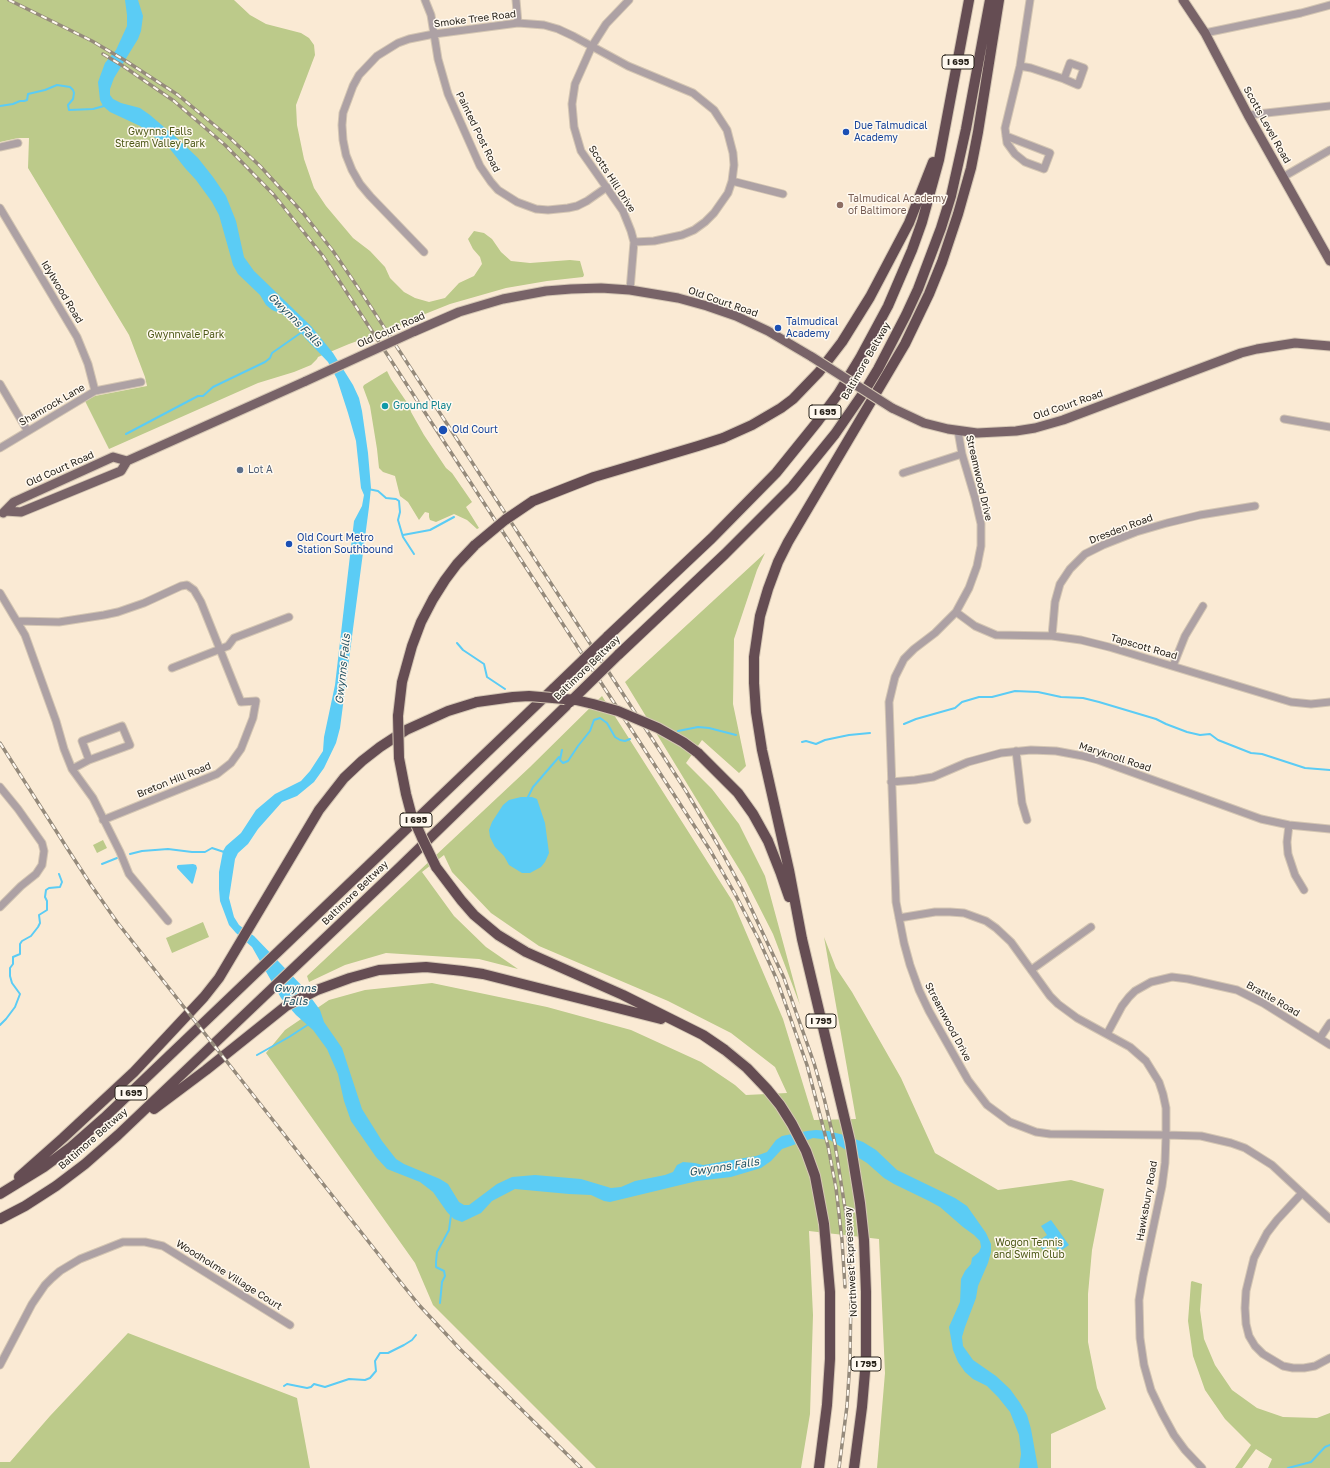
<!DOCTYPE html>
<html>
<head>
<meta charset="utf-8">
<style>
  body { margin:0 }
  canvas { display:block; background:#faead4 }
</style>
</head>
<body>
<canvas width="1330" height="1468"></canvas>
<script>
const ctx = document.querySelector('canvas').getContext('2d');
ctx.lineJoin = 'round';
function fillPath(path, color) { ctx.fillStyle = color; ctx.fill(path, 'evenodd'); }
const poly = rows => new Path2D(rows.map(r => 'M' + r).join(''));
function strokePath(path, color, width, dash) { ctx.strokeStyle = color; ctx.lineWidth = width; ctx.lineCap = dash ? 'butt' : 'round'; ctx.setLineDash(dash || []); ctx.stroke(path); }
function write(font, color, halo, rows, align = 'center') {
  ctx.font = font + ' "Golos Text",sans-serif'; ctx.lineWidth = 3; ctx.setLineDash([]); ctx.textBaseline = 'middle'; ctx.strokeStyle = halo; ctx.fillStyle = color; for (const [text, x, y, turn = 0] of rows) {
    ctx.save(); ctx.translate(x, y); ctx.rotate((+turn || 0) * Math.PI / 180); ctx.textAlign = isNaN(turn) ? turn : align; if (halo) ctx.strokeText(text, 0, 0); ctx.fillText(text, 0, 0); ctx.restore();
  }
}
fillPath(poly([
  [0,0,234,0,250,15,266,24,301,33,309,38,314,45,315,55,296,105,297,125,304,159,314,188,326,206,353,238,370,251,385,267,390,278,404,292,415,298,429,302,445,298,459,283,474,276,482,264,480,257,473,249,468,239,474,231,484,233,492,239,501,252,511,261,530,263,570,260,580,261,584,275,583,277,547,281,506,288,450,304,420,316,412,319,413,321,349,344,318,357,317,359,311,365,294,372,258,383,109,449,85,401,95,396,147,386,145,377,129,335,28,168,29,138,18,138,0,142],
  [387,371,391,379,410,407,411,412,424,435,446,468,452,473,472,502,466,507,479,528,477,529,467,520,454,514,436,522,430,520,429,517,429,513,425,512,419,520,408,502,400,496,395,476,383,472,379,468,377,449,370,406,363,387,364,385],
  [765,553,757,570,734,639,733,704,746,766,739,773,702,740,686,763,712,789,739,824,765,876,800,1005,773,934,744,877,625,682],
  [602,696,733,902,783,1019,814,1120,856,1119,824,937,836,968,852,992,901,1078,935,1153,998,1190,1071,1180,1104,1189,1092,1250,1088,1294,1088,1342,1097,1388,1106,1409,1051,1434,1051,1468,877,1468,885,1373,879,1239,809,1231,813,1315,810,1414,801,1468,596,1468,433,1305,415,1263,266,1053,285,1030,329,1000,365,990,432,983,547,1007,631,1030,701,1062,735,1085,746,1095,787,1093,775,1067,731,1033,668,1001,539,946,491,913,452,872,444,855,422,872,454,916,486,947,518,969,479,959,386,953,345,965,309,982,307,976,530,767],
  [103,840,107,848,97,853,93,845],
  [203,922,209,937,172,953,166,938],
  [1192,1281,1202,1284,1200,1310,1204,1339,1215,1365,1232,1390,1257,1408,1283,1417,1317,1418,1330,1413,1330,1468,1268,1468,1272,1459,1256,1449,1242,1468,1235,1468,1251,1445,1225,1419,1205,1390,1193,1356,1188,1321,1191,1282],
  [128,1333,297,1398,310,1468,0,1468,0,1462,10,1462,50,1416]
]), '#bcca8a');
fillPath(poly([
  [125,0,138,0,143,16,141,31,138,39,114,78,110,89,110,95,113,99,121,103,140,108,150,115,178,139,198,158,213,177,226,196,236,221,244,257,254,271,311,326,333,353,353,385,359,398,362,411,368,453,371,488,369,507,340,728,336,743,324,768,314,782,297,796,282,802,258,829,248,844,238,853,235,859,229,898,234,917,239,925,254,936,304,988,320,1010,324,1022,342,1048,362,1109,382,1141,396,1159,404,1164,440,1179,448,1184,459,1202,464,1205,469,1205,497,1184,512,1177,535,1175,581,1179,611,1188,621,1187,635,1181,665,1175,673,1172,677,1165,683,1162,695,1163,703,1165,756,1156,767,1152,776,1140,782,1136,807,1131,816,1130,828,1131,844,1135,863,1142,876,1150,897,1170,955,1198,967,1206,986,1233,991,1244,991,1252,988,1263,978,1286,976,1298,965,1327,962,1337,963,1346,973,1360,996,1376,1010,1389,1020,1403,1027,1415,1031,1429,1038,1468,1019,1468,1021,1454,1019,1435,1010,1412,998,1397,987,1386,973,1379,965,1372,958,1362,953,1350,949,1327,960,1302,961,1279,965,1271,971,1264,972,1258,979,1252,981,1247,980,1241,974,1235,963,1227,940,1207,929,1201,894,1184,884,1178,867,1163,830,1140,813,1138,782,1149,771,1161,761,1168,731,1177,697,1181,610,1202,604,1201,591,1195,569,1194,515,1189,492,1201,481,1213,462,1222,454,1219,447,1212,433,1192,420,1182,387,1169,376,1157,351,1121,344,1101,338,1074,327,1049,313,1030,296,1015,281,998,252,947,236,933,229,925,220,901,219,889,219,872,223,851,226,846,241,833,256,810,275,794,301,781,310,771,323,751,324,737,335,685,354,521,362,506,364,495,361,488,356,441,348,413,337,379,328,362,305,338,295,325,282,314,272,310,266,305,260,295,238,274,233,265,219,215,212,202,196,180,185,168,170,149,140,126,110,112,103,106,100,100,98,82,105,63,116,50,127,26,127,15],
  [521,797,532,797,537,799,545,823,549,853,545,862,541,867,530,873,522,873,509,865,504,856,495,847,490,837,489,830,492,822,503,805,509,800],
  [193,864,196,865,197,868,193,883,192,884,177,868,177,866,178,865],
  [1051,1220,1069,1245,1059,1252,1053,1243,1043,1250,1037,1242,1047,1235,1041,1226]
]), '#5bccf5');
strokePath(poly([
  [0,106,13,104,20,101,24,101,27,100,28,94,45,90,57,85,70,87,73,90,74,93,73,99,68,105,69,110,93,109,104,106],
  [126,434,198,396,203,396,213,387,265,362,270,358,272,353,302,332],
  [368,489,378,491,386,498,396,499,399,501,400,512,398,520,403,537,414,554],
  [403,535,430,530,454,517],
  [457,643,463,650,484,664,487,677,505,689],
  [904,724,916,719,955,708,962,702,979,697,992,697,1015,691,1038,692,1061,697,1083,698,1099,702,1156,719,1166,724,1187,732,1200,735,1210,734,1218,740,1251,753,1262,754,1305,768,1330,770],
  [678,731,698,727,709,728,736,735],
  [802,742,806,741,816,744,825,740,849,735,870,733],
  [562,750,560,760,563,763,568,761,578,746,590,731,594,720,600,718,607,723,615,737,620,740,625,741,630,739],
  [528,797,533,787,559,757],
  [130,854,142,851,168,849,192,852,205,852,212,848,224,852],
  [102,864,117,858],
  [0,1025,6,1019,15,1007,20,994,12,983,10,976,10,968,13,964,13,957,20,954,20,944,22,941,31,936,38,927,40,923,39,915,47,910,47,901,45,897,46,890,49,888,60,887,62,882,59,874],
  [257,1055,289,1037,309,1024],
  [440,1303,442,1282,445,1276,444,1271,436,1267,436,1262,437,1252,449,1230,451,1215],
  [284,1386,287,1384,307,1388,311,1387,314,1384,325,1387,349,1379,365,1380,370,1378,376,1371,375,1361,380,1353,388,1353,404,1345,412,1340,416,1335],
  [1288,1468,1311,1462,1325,1447,1330,1445]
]), '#5bccf5', 2);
const minor = poly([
  [425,0,431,15,438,59,448,94,480,166,491,182,498,190,517,202,536,209,548,210,568,208,577,206,587,201,607,187],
  [516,0,518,23],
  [629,0,606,24,592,46,575,84,572,104,574,127,581,151,623,211,631,231,634,242,630,290],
  [1205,33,1301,13,1330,5],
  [1020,66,1031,68,1064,79,1078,85,1084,68,1070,63,1064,79],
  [1248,115,1330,106],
  [1006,136,1050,153,1044,169,1025,162,1015,154,1007,143,1006,136,1005,128,1020,66,1030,0],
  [0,147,18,143],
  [1283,177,1330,150],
  [732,181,783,194],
  [0,208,77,337,88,364,95,391],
  [424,252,370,196,360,184,352,170,346,155,343,140,342,125,343,113,353,86,359,75,377,56,398,43,409,39,434,34,518,23,544,25,558,29,573,36,628,66,693,93,714,110,727,130,733,153,734,165,732,181,728,193,714,213,705,222,694,230,682,235,654,241,634,242],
  [0,384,27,430],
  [1284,419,1330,427],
  [958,431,962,454,975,498,981,524,981,546,977,566,969,588,956,612,935,633,914,649,904,659,895,677,889,702,896,902,904,943,910,965,919,990,929,1011,968,1080,987,1105,1010,1122,1036,1132,1050,1134,1166,1135,1201,1136,1231,1143,1245,1148,1272,1165,1330,1219],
  [0,448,95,391,141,382],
  [903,473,962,454],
  [0,593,25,635,56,721,64,749,72,769,93,798,120,852,129,874,168,921],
  [956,612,975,626,996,635,1052,636,1081,640,1109,647,1291,702,1311,704,1330,702],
  [17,621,59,622,104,615,118,612,144,603,181,586,187,585,194,590,201,602,241,702,256,701,253,718,241,749,231,763,217,774,103,820],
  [1052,636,1055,602,1060,584,1070,569,1085,554,1103,545,1136,532,1167,523,1200,515,1255,506],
  [1173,666,1185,636,1203,606],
  [172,668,228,646,234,638,289,617],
  [1016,751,1022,803,1027,820],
  [72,769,89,760,130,745,122,726,82,741,89,760],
  [891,782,915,780,933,777,968,762,1001,753,1031,750,1056,751,1083,756,1098,760,1261,819,1289,825,1330,829],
  [0,787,18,809,42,843,44,851,42,865,36,874,21,886,0,907],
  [1289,825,1287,842,1288,854,1295,875,1304,890],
  [899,918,935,912,950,912,964,913,986,921,996,928,1011,942,1050,996,1058,1004,1077,1018,1130,1047,1146,1061,1159,1082,1163,1094,1166,1108,1166,1135,1165,1163,1162,1186,1143,1276,1139,1300,1140,1338,1144,1365,1151,1390,1162,1413,1174,1435,1185,1450,1202,1468],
  [1031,970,1091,927],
  [1107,1034,1122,1006,1129,997,1135,991,1151,982,1172,977,1188,979,1237,990,1263,1003,1330,1045],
  [1320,1038,1330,1023],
  [1302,1193,1277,1220,1267,1233,1254,1258,1246,1291,1245,1308,1246,1324,1249,1336,1255,1346,1263,1354,1283,1366,1293,1368,1304,1368,1315,1366,1330,1358],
  [0,1365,32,1304,45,1285,52,1278,60,1271,80,1259,123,1242,145,1242,163,1246,290,1325]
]);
const major = poly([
  [1183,0,1205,33,1248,115,1330,261],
  [413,332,459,312,503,299,546,291,571,289,601,288,630,290,678,298,707,306,736,316,768,331,812,357],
  [892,408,924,423,948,429,977,433,1016,431,1035,428,1063,420,1241,353,1257,349,1295,343,1330,346],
  [5,511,21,512,121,471,127,461,306,381],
  [3,513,14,502,113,457,127,461]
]);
const highway = poly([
  [533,501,594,477,698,446,723,438,752,425,781,408,793,399,819,372,842,342,870,297,909,223,933,162],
  [607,637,712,538,776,473,818,421,838,394,860,358,888,306,912,250,922,222,939,160,969,0],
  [618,655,725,554,792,487,835,434,864,392,878,369,906,315,918,289,941,228,951,196,966,129,990,0],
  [398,716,402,682,412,646,421,622,433,599,445,580,457,564,475,545],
  [698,753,738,793,753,814,768,841,781,874,789,897],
  [436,867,461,900,474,915,498,935,526,952,623,995,703,1035,725,1050,747,1068,767,1089,780,1105,792,1124,806,1151,815,1176,824,1224,830,1292,830,1359,827,1405,819,1468],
  [154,1109,206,1070,286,1006,317,990,350,978,379,970,426,967,463,971,483,974,661,1019],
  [19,1177,63,1138,134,1072,204,997,219,978,319,810,344,778,362,761,380,747,406,730,448,711,477,702],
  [0,1194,44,1167,71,1147,104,1118,554,688],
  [0,1219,25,1206,56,1186,85,1164,118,1135,401,866,566,706],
  [854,1468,862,1407,866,1360,866,1292,864,1240,860,1203,850,1141,802,939,789,870,762,750,756,712,754,683,754,657,760,616,768,589,778,562,788,542,905,344,929,294,942,262,958,214,971,168,978,132,999,0]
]);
strokePath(minor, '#d4c6b3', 9);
strokePath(major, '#d4c6b3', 11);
strokePath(highway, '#d4c6b3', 12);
strokePath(minor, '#ada1a4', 7);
strokePath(major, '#786368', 9);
strokePath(highway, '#654d53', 10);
const rail = poly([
  [9,0,92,41,126,61,178,95,230,138,260,166,303,213,333,251,363,295,653,740,686,791,718,845,742,889,784,978,814,1063,824,1098,835,1144,847,1221,851,1292,850,1360,847,1406,839,1468],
  [103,54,123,66,174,101,225,145,274,195,323,256,710,850,735,894,759,940,777,980,807,1065,828,1146,836,1188,842,1240,845,1287],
  [0,743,67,848,91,885,117,922,394,1274,419,1305,460,1349,581,1468]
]);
strokePath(rail, '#958a7b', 3.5);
strokePath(rail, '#fff9f0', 2, [6]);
const majorBridge = poly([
  [812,357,892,408],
  [306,381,413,332]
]);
const highwayBridge = poly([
  [475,545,505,520,533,501],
  [554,688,607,637],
  [477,702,513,697,529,696,576,700,593,704,618,711,658,728,683,742,698,753],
  [569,703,618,655],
  [398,716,399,758,406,794,411,813,422,838,436,867]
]);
strokePath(majorBridge, '#d4c6b3', 11, []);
strokePath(highwayBridge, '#d4c6b3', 12, []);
strokePath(majorBridge, '#786368', 9);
strokePath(highwayBridge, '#654d53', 10);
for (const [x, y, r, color] of [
  [846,132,4,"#1a4fb4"],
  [840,205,4,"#8d6e63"],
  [778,328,4,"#1a4fb4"],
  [385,406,4,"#0f9aa8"],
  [443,430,5,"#1a4fb4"],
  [240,470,4,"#5c6f8a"],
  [289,544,4,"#1a4fb4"]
]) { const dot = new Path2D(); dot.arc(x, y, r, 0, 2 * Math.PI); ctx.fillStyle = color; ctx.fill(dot); strokePath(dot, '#fff9f0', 1.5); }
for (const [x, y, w] of [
  [958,62,32],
  [825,412,32],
  [416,820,32],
  [821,1021,30],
  [131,1093,32],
  [866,1364,30]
]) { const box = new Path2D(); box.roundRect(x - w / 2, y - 7, w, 14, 3); ctx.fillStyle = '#fff9f0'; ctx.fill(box); strokePath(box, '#28231b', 1); }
write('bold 9px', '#28231b', null, [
  ["I 695",958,62],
  ["I 695",825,412],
  ["I 695",416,820],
  ["I 795",821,1021],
  ["I 695",131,1093],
  ["I 795",866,1364]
]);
write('10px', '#28231b', '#fff9f0', [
  ["Smoke Tree Road",475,19,-7],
  ["Scotts Level Road",1267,125,61],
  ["Painted Post Road",478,132,64],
  ["Scotts Hill Drive",612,179,57],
  ["Idylwood Road",62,292,59],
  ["Old Court Road",723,302,19],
  ["Old Court Road",391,330,-24],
  ["Baltimore Beltway",866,361,-60],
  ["Shamrock Lane",52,405,-30],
  ["Old Court Road",1068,405,-19],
  ["Old Court Road",60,469,-24],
  ["Streamwood Drive",979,478,77],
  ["Dresden Road",1121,529,-21],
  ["Tapscott Road",1144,647,16],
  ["Baltimore Beltway",587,668,-44],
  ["Maryknoll Road",1115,757,18],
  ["Breton Hill Road",174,780,-22],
  ["Baltimore Beltway",355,893,-44],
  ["Brattle Road",1273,999,30],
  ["Streamwood Drive",948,1022,62],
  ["Baltimore Beltway",93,1139,-41],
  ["Hawksbury Road",1147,1201,-80],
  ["Northwest Expressway",851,1262,-93],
  ["Woodholme Village Court",229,1275,32]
]);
write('10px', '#164399', '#fff9f0', [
  ["Due Talmudical",854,126],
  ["Academy",854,138],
  ["Talmudical",786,322],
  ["Academy",786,334],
  ["Old Court",452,430],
  ["Old Court Metro",297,538],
  ["Station Southbound",297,550]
], 'left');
write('10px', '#4e5918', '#fff9f0', [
  ["Gwynns Falls",160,132],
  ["Stream Valley Park",160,144],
  ["Gwynnvale Park",186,335],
  ["Wogon Tennis",1029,1243],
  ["and Swim Club",1029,1255]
]);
write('10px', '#785e54', '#fff9f0', [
  ["Talmudical Academy",848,199],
  ["of Baltimore",848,211]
], 'left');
write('10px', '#0d838f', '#fff9f0', [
  ["Ground Play",393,406]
], 'left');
write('10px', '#4e5e75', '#fff9f0', [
  ["Lot A",248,470]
], 'left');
write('italic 11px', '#245365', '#fff9f0', [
  ["Gwynns Falls",295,320,45],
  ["Gwynns Falls",343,669,-84],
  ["Gwynns",295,989],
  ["Falls",295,1002],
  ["Gwynns Falls",724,1167,-9]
]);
</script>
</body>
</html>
